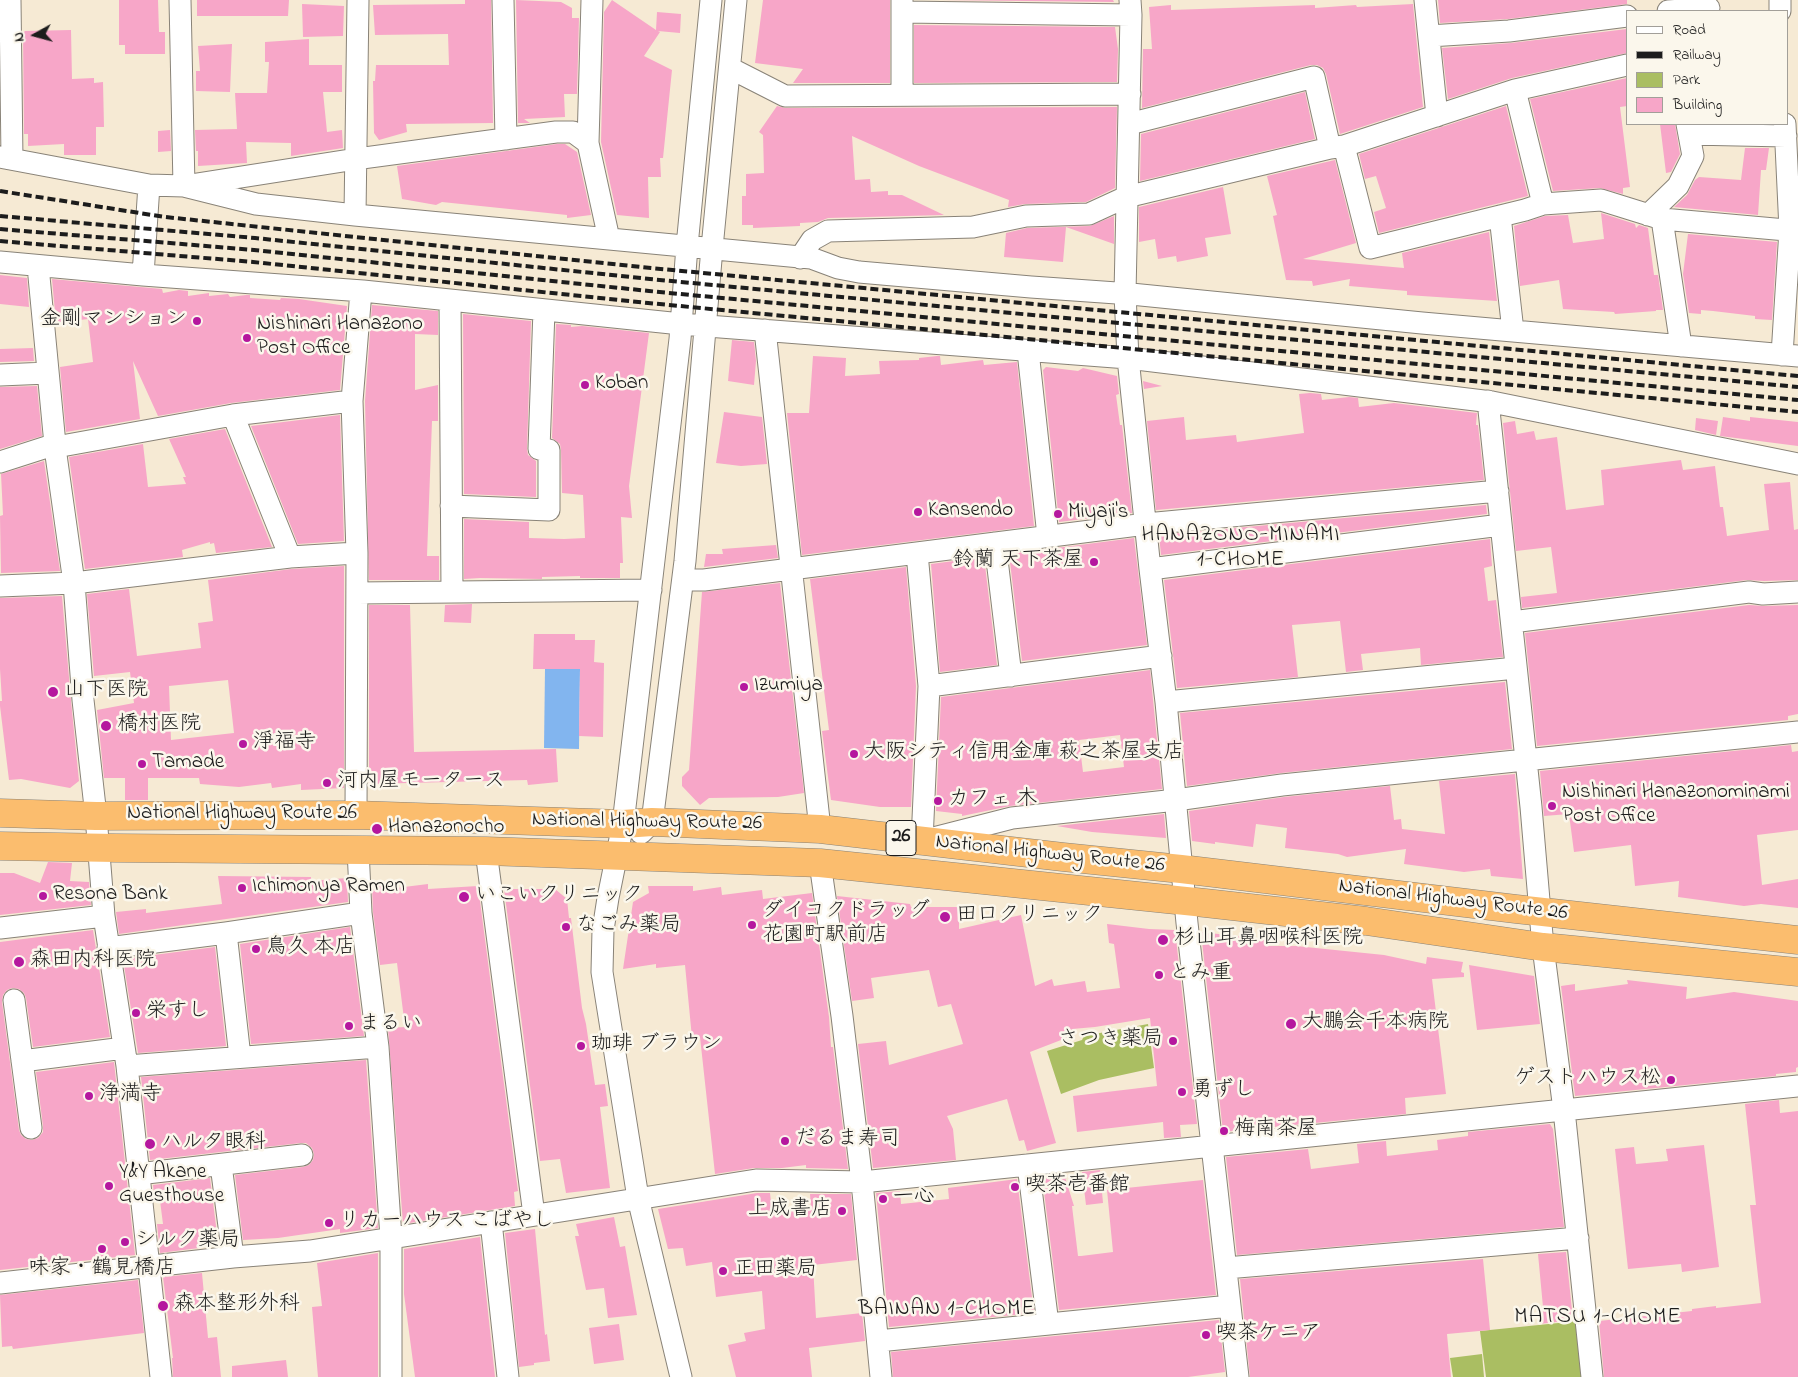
<!DOCTYPE html>
<html>
<head>
<meta charset="utf-8">
<style>
  body { margin:0 }
  #map { position:relative; width:1798px; height:1377px; overflow:hidden; background:#f6ead4; font-family:"Indie Flower",sans-serif }
  canvas { display:block }
  .legend { position:absolute; left:1626px; top:10px; width:162px; height:115px; box-sizing:border-box; background:#fbf7ec; border:1px solid #a29f99; margin:0; padding:6px 9px; list-style:none; font-size:15px; color:#1c1c1c }
  .legend li { display:flex; align-items:center; gap:10px; height:25px }
  .legend b { width:25px; border:1px solid #a29f99 }
  .north { position:absolute; left:10px; top:10px; width:50px; height:50px; -webkit-text-stroke:4px #fbf7ec; paint-order:stroke; rotate:263deg; font-size:14px; font-weight:700; line-height:20px; text-align:center; color:#1c1c1c }
  .north::after { content:''; display:block; margin:auto; width:18px; height:22px; background:#1c1c1c; clip-path:polygon(50% 0,100% 100%,50% 72%,0 100%) }
</style>
</head>
<body>
<div id="map">
<canvas width="1798" height="1377"></canvas>
<ul class="legend">
<li><b style="height:6px;background:#fff"></b>Road</li>
<li><b style="height:6px;background:#1c1c1c"></b>Railway</li>
<li><b style="height:14px;background:#aabe62"></b>Park</li>
<li><b style="height:14px;background:#f7a6c8"></b>Building</li>
</ul>
<div class="north">N</div>
</div>
<script>
const ctx = document.querySelector('canvas').getContext('2d');
ctx.lineJoin = 'round';
function fillPath(path, color) { ctx.fillStyle = color; ctx.fill(path, 'evenodd'); }
const poly = rows => new Path2D(rows.map(r => 'M' + r).join(''));
function strokePath(path, color, width, dash) { ctx.strokeStyle = color; ctx.lineWidth = width; ctx.lineCap = dash ? 'butt' : 'round'; ctx.setLineDash(dash || []); ctx.stroke(path); }
function write(font, color, halo, rows, align = 'center') {
  ctx.font = font + ' "Indie Flower","Klee One",sans-serif'; ctx.lineWidth = 5; ctx.setLineDash([]); ctx.textBaseline = 'middle'; ctx.strokeStyle = halo; ctx.fillStyle = color; for (const [text, x, y, turn = 0] of rows) {
    ctx.save(); ctx.translate(x, y); ctx.rotate((+turn || 0) * Math.PI / 180); ctx.textAlign = isNaN(turn) ? turn : align; if (halo) ctx.strokeText(text, 0, 0); ctx.fillText(text, 0, 0); ctx.restore();
  }
}
fillPath(poly([
  [1148,1024,1154,1068,1099,1080,1061,1094,1047,1051,1082,1040,1084,1036],
  [1578,1321,1585,1377,1486,1377,1480,1331],
  [1482,1354,1484,1377,1453,1377,1450,1358]
]), '#aabe62');
fillPath(poly([
  [545,669,580,669,579,749,544,748]
]), '#82b5ef');
fillPath(poly([
  [119,0,158,0,159,32,165,32,165,54,125,54,125,45,119,45],
  [197,0,289,0,288,16,197,16],
  [465,0,491,0,493,123,406,124,407,132,379,140,374,133,373,81,375,81,376,65,449,65,448,34,375,35,373,5,465,4],
  [516,0,561,2,572,8,572,18,579,18,577,94,564,94,565,117,524,119,530,123,518,123],
  [612,0,656,30,657,12,681,14,680,33,658,31,660,32,644,56,672,70,663,158,660,158,661,177,648,177,649,218,617,215,601,142,604,12],
  [763,0,890,0,890,83,793,83,803,69,755,63],
  [941,0,1113,0,1114,2],
  [1438,0,1627,0,1627,4,1508,19,1440,23],
  [302,4,344,6,343,36,303,37],
  [1413,4,1423,107,1340,134,1326,74,1323,68,1317,65,1311,65,1142,108,1143,49,1152,49,1149,7,1171,5,1171,10,1315,5,1315,8,1356,5,1357,7],
  [914,25,1115,27,1118,49,1117,82,914,83],
  [1627,29,1627,53,1512,78,1448,99,1442,48,1511,43],
  [71,30,72,79,94,78,94,83,103,82,104,127,96,127,96,155,64,155,64,144,28,146,28,134,24,134,23,33,25,31],
  [309,39,309,65,342,65,342,92,323,92,327,132,342,130,343,148,291,156,291,143,246,142,247,163,198,166,198,151,196,151,195,130,237,129,235,93,267,93,269,62,265,62,265,42],
  [232,44,230,92,196,91,196,71,200,71,198,46],
  [1627,78,1627,106,1620,107,1630,187,1623,188,1623,194,1600,188,1553,191,1530,99],
  [1305,92,1315,139,1140,181,1141,134],
  [777,106,785,108,1117,107,1115,188,1086,202,1025,204,1008,207,1009,200,919,166,852,136,855,180,870,179,871,192,888,191,888,195,902,195,944,215,828,218,818,222,800,223,800,226,753,228,753,225,742,225,742,196,746,196,746,174,764,173,763,135,759,132],
  [1506,106,1528,196,1379,233,1374,212,1386,208,1376,176,1365,179,1359,154],
  [1660,124,1675,124,1680,154,1671,172,1666,173],
  [170,130,171,151,158,152,158,131],
  [557,144,565,144,577,152,591,215,567,218,567,215,442,202,436,205,402,199,397,166],
  [1745,148,1769,148,1766,170,1761,170,1758,215,1674,207,1687,195,1695,180,1699,177,1741,180],
  [1335,160,1356,243,1303,259,1404,268,1402,253,1489,232,1497,301,1407,295,1407,291,1349,286,1350,279,1313,286,1312,281,1286,280,1273,216,1277,215,1267,176],
  [1223,187,1231,234,1205,238,1208,256,1177,262,1176,256,1158,259,1155,239,1139,242,1139,207],
  [1601,213,1635,224,1636,228,1639,225,1648,228,1654,275,1658,275,1663,310,1656,310,1656,311,1615,314,1614,312,1563,309,1559,280,1520,286,1514,226,1545,216,1568,215,1573,243,1604,239],
  [1114,216,1114,244,1066,227,1063,262,1004,257,1006,233,1027,228,1090,226],
  [1688,234,1777,242,1772,320,1755,319,1755,316,1713,311,1701,310,1701,314,1689,313,1683,274],
  [0,275,27,278,29,307,0,304],
  [52,279,162,289,163,293,179,290,188,291,188,296,209,293,209,296,228,294,230,297,246,295,250,295,250,298,280,300,281,298,299,299,347,306,340,390,231,403,158,416,133,361,140,419,66,432,60,367,93,362,88,319,56,323],
  [372,305,438,311,438,335,415,334,415,390,438,385,438,421,432,421,427,556,439,556,439,580,369,580,365,401],
  [463,314,531,321,527,449,528,455,536,461,536,497,464,494],
  [556,324,571,325,571,327,582,326,649,333,629,486,632,518,621,517,623,563,620,563,620,578,580,578,580,576,542,577,542,579,480,578,464,579,464,519,529,522,529,538,564,539,585,538,583,495,562,493,561,450,560,444,552,438],
  [732,340,754,342,756,361,754,385,728,381],
  [33,348,34,361,0,362,0,349],
  [813,356,846,358,845,376,880,374,879,361,919,360,919,358,937,356,940,356,941,365,983,360,984,365,1017,362,1034,526,802,555,787,413,809,413],
  [1046,367,1078,371,1083,368,1117,376,1119,394,1116,395,1120,425,1122,425,1132,513,1059,522,1043,370],
  [1143,381,1162,386,1144,389],
  [37,386,42,436,0,449,0,387],
  [1310,393,1321,394,1322,400,1349,397,1358,398,1359,407,1394,403,1477,413,1476,425,1478,425,1484,480,1156,510,1147,421,1184,417,1186,440,1236,435,1237,442,1304,433,1299,394],
  [724,412,762,417,767,464,741,466,716,463],
  [340,415,344,541,298,544,251,426],
  [1723,417,1750,421,1750,417,1798,422,1798,446,1720,436],
  [1696,418,1718,421,1716,435,1695,430],
  [1515,421,1517,434,1534,431,1536,440,1557,437,1566,510,1604,505,1601,470,1681,460,1683,470,1715,466,1720,507,1723,507,1727,536,1769,530,1764,484,1790,482,1794,530,1798,529,1798,580,1764,581,1747,580,1522,608,1521,597,1557,593,1551,547,1516,551,1503,423],
  [225,429,272,547,216,553,214,543,210,544,210,542,182,550,183,557,85,569,69,457,143,444,148,487,186,484,183,477,186,477,169,439],
  [44,461,60,571,1,573,0,516,3,515,1,474],
  [1486,505,1487,514,1161,555,1159,535],
  [1134,538,1147,645,1022,661,1009,554],
  [1490,539,1492,566,1484,568,1488,601,1496,600,1503,657,1421,665,1420,648,1361,654,1363,670,1346,672,1340,621,1292,625,1298,677,1177,688,1164,580],
  [776,545,778,558,704,567,706,554,723,554,722,549],
  [984,557,997,665,940,672,931,564],
  [344,566,344,788,301,790,301,784,272,788,271,783,239,787,200,784,199,778,148,778,148,800,125,800,125,778,104,778,97,710,134,703,130,672,94,676,87,594,129,589,137,656,201,648,198,623,213,621,208,580,291,569],
  [228,680,234,733,171,740,169,686],
  [906,567,916,686,911,807,880,807,831,800,822,731,829,730,810,579],
  [780,583,804,793,778,797,709,798,700,805,682,786,682,777,689,770,702,592],
  [62,596,71,701,79,781,70,788,21,779,9,780,0,706,0,701,2,701,0,669,0,598],
  [472,604,471,623,444,622,445,605],
  [369,605,410,605,414,752,556,749,558,782,528,785,527,780,369,784],
  [1749,605,1764,606,1798,605,1798,714,1788,716,1788,720,1537,746,1525,633],
  [534,634,575,634,575,640,595,640,594,662,604,663,603,737,579,736,580,669,533,669],
  [1150,670,1162,789,1010,806,962,816,962,814,936,811,941,697],
  [1120,735,1124,767,1083,772,1079,740],
  [1505,682,1512,749,1281,773,1187,786,1180,713],
  [1791,745,1792,752,1798,751,1798,830,1757,835,1762,885,1798,879,1798,908,1761,904,1744,906,1678,897,1679,881,1635,886,1631,845,1574,852,1569,814,1544,816,1540,771],
  [1515,774,1523,879,1491,876,1490,869,1464,872,1404,864,1406,849,1347,857,1338,854,1285,848,1287,828,1256,824,1253,847,1215,842,1215,844,1192,841,1189,811,1284,797,1390,786,1394,820,1401,819,1402,829,1445,834,1439,781],
  [1164,814,1166,838,1092,832,1057,826],
  [48,862,72,863,70,881,89,882,91,905,0,915,0,873,14,873,40,883],
  [218,876,311,877,311,881,347,878,348,902,119,934,116,912,146,909,146,913,222,904],
  [395,882,396,888,428,884,428,889,478,886,518,1191,514,1192,515,1206,403,1224,388,1028,405,1027,397,963,380,965,373,912,372,885],
  [648,886,693,886,693,891,721,887,722,895,762,890,763,899,812,893,829,1017,831,1047,833,1047,848,1169,806,1168,806,1165,782,1168,754,1168,715,1174,700,1037,692,1038,685,965,656,968,656,964,623,969,633,902,649,893],
  [504,889,555,889,567,899,569,918,571,918,582,1008,586,1024,595,1085,605,1084,608,1106,600,1107,610,1188,566,1193,560,1159,540,1161],
  [837,896,910,904,911,907,959,907,959,929,1021,915,1035,986,1052,979,1054,986,1085,981,1087,992,1120,988,1114,944,1109,943,1107,924,1149,929,1175,930,1197,1124,1180,1125,1181,1137,1164,1138,1163,1122,1077,1132,1073,1096,1157,1086,1150,1018,1095,1027,1072,1029,1074,1035,1030,1052,1056,1143,1027,1151,1024,1140,1019,1141,1007,1099,947,1116,953,1129,956,1160,873,1168,858,1044,886,1041,889,1065,963,1044,951,1004,938,1007,929,970,871,978,874,998,852,1001],
  [350,927,364,1036,251,1044,240,944],
  [93,930,110,1037,33,1047,26,998,24,993,19,989,12,988,7,990,3,995,2,1002,19,1130,21,1135,26,1139,32,1140,38,1138,43,1132,43,1126,36,1072,114,1062,135,1255,0,1270,0,942],
  [1201,932,1270,940,1269,946,1296,946,1384,955,1426,964,1427,957,1463,962,1461,972,1464,973,1464,977,1432,979,1446,1094,1405,1098,1406,1114,1223,1132],
  [215,947,226,1046,138,1053,123,959],
  [1469,965,1534,976,1540,1024,1477,1030],
  [1627,980,1687,987,1686,999,1734,992,1798,1001,1798,1067,1796,1068,1796,1072,1776,1074,1776,1076,1575,1096,1561,986,1575,984,1575,991,1628,984],
  [366,1060,378,1228,340,1233,340,1229,278,1238,243,1240,235,1175,303,1167,309,1165,313,1160,314,1154,312,1148,306,1143,301,1143,150,1160,141,1077],
  [1779,1100,1780,1113,1798,1111,1798,1377,1604,1377,1599,1321,1692,1311,1692,1309,1716,1306,1716,1308,1761,1303,1750,1205,1756,1205,1745,1104],
  [1550,1124,1553,1129,1564,1227,1237,1255,1226,1157,1308,1149,1311,1169,1359,1163,1357,1144,1386,1141,1387,1156,1438,1150,1437,1140,1468,1136,1468,1132],
  [1704,1145,1719,1267,1682,1272,1681,1264,1628,1269,1615,1149,1634,1147,1636,1164,1668,1161,1666,1149],
  [1100,1170,1103,1203,1086,1205,1082,1172],
  [1064,1174,1074,1206,1072,1206,1078,1256,1081,1256,1113,1252,1107,1190,1203,1180,1216,1295,1059,1310,1042,1176],
  [210,1178,218,1242,199,1244,199,1248,160,1253,157,1224,163,1224,159,1193,154,1194,153,1185],
  [1017,1179,1034,1313,889,1327,876,1193,900,1191,901,1204,949,1199,948,1188],
  [757,1193,770,1193,772,1211,811,1208,810,1194,851,1194,857,1260,813,1265,816,1318,862,1313,865,1341,809,1348,812,1377,736,1377,728,1345,746,1341,744,1333,765,1329,762,1291,716,1297,712,1262,686,1266,683,1248,668,1249,658,1209],
  [614,1217,620,1247,625,1246,637,1315,608,1318,604,1288,586,1290,575,1236,579,1236,576,1224],
  [535,1229,545,1335,547,1334,550,1361,534,1363,534,1365,519,1367,505,1233],
  [480,1237,495,1377,415,1377,404,1294,404,1249],
  [1566,1252,1573,1320,1539,1324,1537,1308,1543,1307,1538,1254],
  [378,1253,378,1377,318,1377,312,1307,322,1306,317,1263],
  [1483,1259,1490,1330,1447,1334,1451,1377,1250,1377,1240,1279],
  [202,1273,208,1338,217,1337,221,1377,173,1377,172,1358,173,1358,163,1277],
  [138,1280,144,1333,13,1349,12,1346,2,1347,0,1295],
  [1219,1320,1225,1372,1188,1377,893,1377,891,1352],
  [619,1324,624,1360,594,1364,589,1328],
  [286,1360,288,1377,232,1377,232,1366]
]), '#f7a6c8');
const minor = poly([
  [10,0,12,159],
  [180,0,184,186,356,159,556,132,573,132,588,143],
  [503,0,506,139],
  [592,0,588,143,609,239],
  [1130,0,1131,15,1125,294,1128,358,1150,569,1166,702,1187,923,1238,1377],
  [1425,0,1437,116],
  [1780,0,1780,11],
  [1668,11,1709,8],
  [903,12,1131,15],
  [1429,36,1509,31,1627,16],
  [730,68,785,96,1130,94],
  [1515,90,1543,204],
  [902,95,902,0],
  [1129,124,1314,77,1330,148],
  [1689,134,1786,136],
  [1344,146,1370,248,1525,210,1543,204,1601,200,1662,219,1798,231],
  [0,157,149,185,184,186,256,204,355,215,811,258,838,268,859,272,1031,287,1131,294,1422,323,1798,356],
  [355,215,358,0],
  [1648,215,1678,186,1693,156,1687,124],
  [1500,216,1513,331],
  [1662,219,1681,346],
  [800,258,812,240,828,231,973,227,1026,216,1089,214,1126,197,1330,148,1344,146,1515,90,1627,65],
  [0,262,143,275,363,291,681,324,1128,358,1492,402,1798,464],
  [38,266,56,455,74,583,83,700,96,816,104,916,127,1066,161,1377],
  [143,275,149,185],
  [450,300,452,591],
  [765,330,820,829],
  [1028,351,1048,536],
  [1782,355,1790,230,1785,124],
  [0,375,48,373],
  [1488,401,1531,807,1543,947,1564,1110,1592,1377],
  [233,415,290,557],
  [56,447,233,415,352,401],
  [0,462,56,444],
  [451,506,549,510,549,450,539,449,544,310],
  [995,543,1011,676],
  [917,553,929,686,922,841,1012,818,1176,800,1282,785,1798,732],
  [1150,569,1501,525],
  [693,580,704,580,1146,524,1498,491],
  [0,586,74,583,290,557,357,553],
  [357,593,651,590],
  [1512,622,1749,592,1763,594,1798,592],
  [929,686,1161,656],
  [1166,702,1516,668],
  [356,815,357,553,352,401,361,291],
  [641,833,652,822,685,561,712,248,736,0],
  [358,849,361,913,378,1047,391,1238,391,1377],
  [486,851,534,1215],
  [820,863,842,1016,862,1182,881,1377],
  [0,928,104,916],
  [226,933,240,1057],
  [108,948,226,933,361,913],
  [14,1000,31,1128],
  [22,1061,124,1048],
  [127,1066,378,1047],
  [221,1165,233,1257],
  [1028,1165,1048,1324],
  [138,1174,302,1155],
  [491,1222,508,1377],
  [1226,1268,1578,1238],
  [0,1283,233,1257,310,1251,756,1180,862,1182,1798,1086],
  [878,1341,1230,1306],
  [681,1377,638,1198,602,972,603,930,608,898,623,824,680,339,687,246,711,0]
]);
const highway = poly([
  [0,813,96,816,356,815,623,824,652,822,820,829,1063,857,1181,869,1516,909,1798,940],
  [0,846,116,848,486,851,820,863,1205,903,1366,921,1543,947,1798,972]
]);
strokePath(minor, '#898378', 23);
strokePath(highway, '#898378', 29);
strokePath(minor, '#fff', 21);
strokePath(highway, '#fbbd6e', 28);
strokePath(poly([
  [0,191,165,217,651,268,1798,376],
  [0,216,255,238,650,279,1798,387],
  [0,229,254,250,649,291,1798,400],
  [0,241,253,262,648,303,1798,412]
]), '#1c1c1c', 4, [8, 4]);
for (const [x, y, r, color] of [
  [197,321,5,"#b5179e"],
  [247,338,5,"#b5179e"],
  [585,385,5,"#b5179e"],
  [918,512,5,"#b5179e"],
  [1058,514,5,"#b5179e"],
  [1094,562,5,"#b5179e"],
  [744,687,5,"#b5179e"],
  [53,692,6,"#b5179e"],
  [106,726,6,"#b5179e"],
  [243,744,5,"#b5179e"],
  [854,754,5,"#b5179e"],
  [142,764,5,"#b5179e"],
  [327,783,5,"#b5179e"],
  [938,801,5,"#b5179e"],
  [1552,806,5,"#b5179e"],
  [377,829,6,"#b5179e"],
  [242,888,5,"#b5179e"],
  [43,896,5,"#b5179e"],
  [464,897,6,"#b5179e"],
  [945,917,6,"#b5179e"],
  [752,925,5,"#b5179e"],
  [566,927,5,"#b5179e"],
  [1163,940,6,"#b5179e"],
  [256,949,5,"#b5179e"],
  [19,962,6,"#b5179e"],
  [1159,975,5,"#b5179e"],
  [136,1013,5,"#b5179e"],
  [1291,1024,6,"#b5179e"],
  [349,1026,5,"#b5179e"],
  [1173,1041,5,"#b5179e"],
  [581,1046,5,"#b5179e"],
  [1671,1080,5,"#b5179e"],
  [1182,1092,5,"#b5179e"],
  [89,1096,5,"#b5179e"],
  [1224,1131,5,"#b5179e"],
  [785,1141,5,"#b5179e"],
  [150,1144,6,"#b5179e"],
  [109,1186,5,"#b5179e"],
  [1015,1187,5,"#b5179e"],
  [883,1199,5,"#b5179e"],
  [842,1211,5,"#b5179e"],
  [329,1223,5,"#b5179e"],
  [125,1242,5,"#b5179e"],
  [102,1249,5,"#b5179e"],
  [723,1271,5,"#b5179e"],
  [163,1306,6,"#b5179e"],
  [1206,1335,5,"#b5179e"]
]) { const dot = new Path2D(); dot.arc(x, y, r, 0, 2 * Math.PI); ctx.fillStyle = color; ctx.fill(dot); strokePath(dot, '#fbf7ec', 2); }
for (const [x, y, w] of [
  [901,838,30]
]) { const box = new Path2D(); box.roundRect(x - w / 2, y - 17.5, w, 35, 4); ctx.fillStyle = '#fbf7ec'; ctx.fill(box); strokePath(box, '#1c1c1c', 1); }
write('bold 20px', '#1c1c1c', null, [
  ["26",901,838]
]);
write('21px', '#1c1c1c', '#fbf7ec', [
  ["金剛マンション",187,321,"right"],
  ["Nishinari Hanazono",257,326],
  ["Post Office",257,350],
  ["Koban",595,385],
  ["Kansendo",928,512],
  ["Miyaji's",1068,514],
  ["鈴蘭 天下茶屋",1084,562,"right"],
  ["Izumiya",754,687],
  ["山下医院",64,692],
  ["橋村医院",117,726],
  ["淨福寺",253,744],
  ["大阪シティ信用金庫 萩之茶屋支店",864,754],
  ["Tamade",152,764],
  ["河内屋モータース",337,783],
  ["Nishinari Hanazonominami",1562,794],
  ["Post Office",1562,818],
  ["カフェ 木",948,801],
  ["Hanazonocho",388,829],
  ["Ichimonya Ramen",252,888],
  ["Resona Bank",53,896],
  ["いこいクリニック",475,897],
  ["ダイコクドラッグ",762,913],
  ["花園町駅前店",762,937],
  ["田口クリニック",956,917],
  ["なごみ薬局",576,927],
  ["杉山耳鼻咽喉科医院",1174,940],
  ["鳥久 本店",266,949],
  ["森田内科医院",30,962],
  ["とみ重",1169,975],
  ["栄すし",146,1013],
  ["大鵬会千本病院",1302,1024],
  ["まるい",359,1026],
  ["さつき薬局",1163,1041,"right"],
  ["珈琲 ブラウン",591,1046],
  ["ゲストハウス松",1661,1080,"right"],
  ["勇ずし",1192,1092],
  ["浄満寺",99,1096],
  ["梅南茶屋",1234,1131],
  ["だるま寿司",795,1141],
  ["ハルタ眼科",161,1144],
  ["Y&Y Akane",119,1174],
  ["Guesthouse",119,1198],
  ["喫茶壱番館",1025,1187],
  ["一心",893,1199],
  ["上成書店",832,1211,"right"],
  ["リカーハウス こばやし",339,1223],
  ["シルク薬局",135,1242],
  ["味家・鶴見橋店",102,1270,"center"],
  ["正田薬局",733,1271],
  ["森本整形外科",174,1306],
  ["喫茶ケニア",1216,1335]
], 'left');
write('21px', '#1c1c1c', '#fbf7ec', [
  ["National Highway Route 26",242,815],
  ["National Highway Route 26",647,823,1],
  ["National Highway Route 26",1050,855,6],
  ["National Highway Route 26",1453,901,7]
]);
ctx.letterSpacing = '1px';
write('22px', '#1c1c1c', '#fbf7ec', [
  ["HANAZONO-MINAMI",1241,536],
  ["1-CHOME",1241,561],
  ["BAINAN 1-CHOME",947,1310],
  ["MATSU 1-CHOME",1598,1318]
]);
ctx.letterSpacing = '0px';
</script>
</body>
</html>
